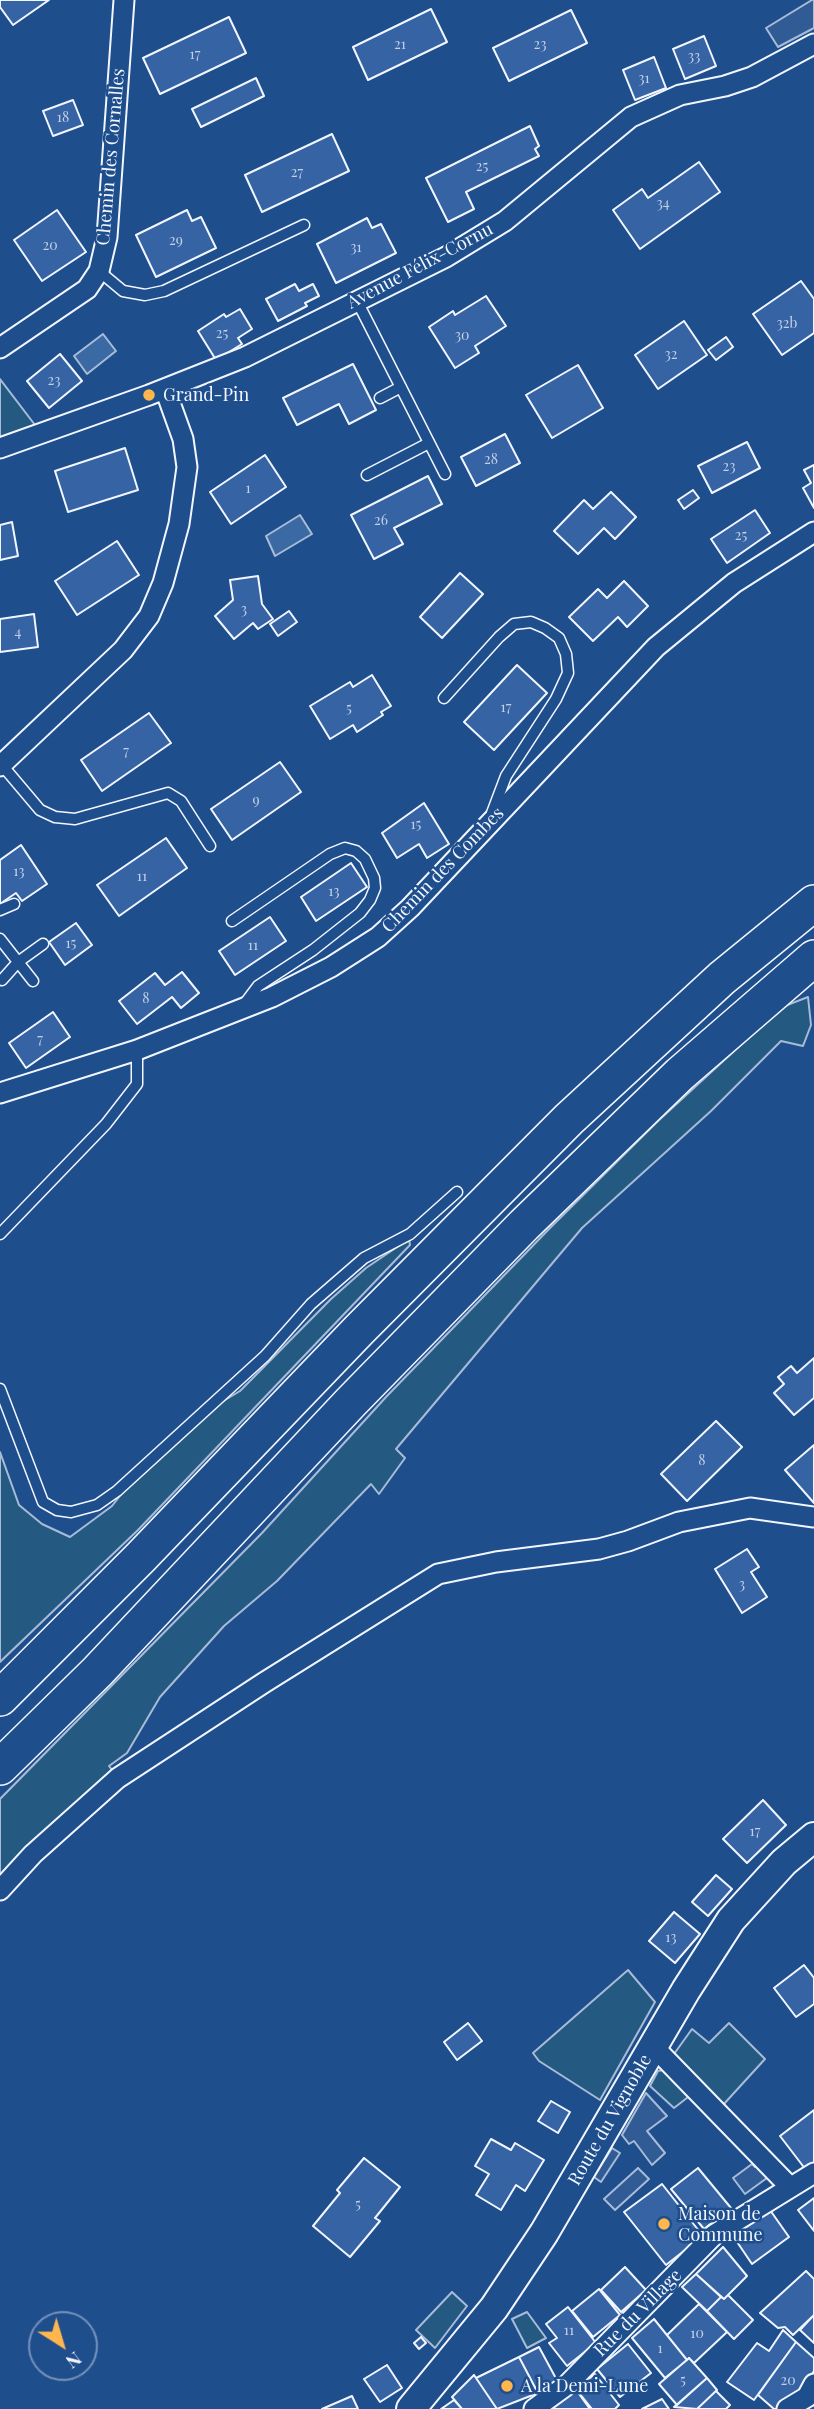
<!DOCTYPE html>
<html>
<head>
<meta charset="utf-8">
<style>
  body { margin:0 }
  #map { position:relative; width:814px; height:2409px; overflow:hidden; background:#1f4e8c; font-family:"Playfair Display",serif }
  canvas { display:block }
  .north { position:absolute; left:28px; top:2311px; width:70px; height:70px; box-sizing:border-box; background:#1f4e8c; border:2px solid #7391ba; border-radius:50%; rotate:143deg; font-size:19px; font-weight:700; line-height:28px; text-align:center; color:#f2f6ff }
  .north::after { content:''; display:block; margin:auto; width:24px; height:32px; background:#ffb74d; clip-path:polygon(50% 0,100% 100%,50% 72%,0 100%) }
</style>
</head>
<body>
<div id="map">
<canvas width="814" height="2409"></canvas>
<div class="north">N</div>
</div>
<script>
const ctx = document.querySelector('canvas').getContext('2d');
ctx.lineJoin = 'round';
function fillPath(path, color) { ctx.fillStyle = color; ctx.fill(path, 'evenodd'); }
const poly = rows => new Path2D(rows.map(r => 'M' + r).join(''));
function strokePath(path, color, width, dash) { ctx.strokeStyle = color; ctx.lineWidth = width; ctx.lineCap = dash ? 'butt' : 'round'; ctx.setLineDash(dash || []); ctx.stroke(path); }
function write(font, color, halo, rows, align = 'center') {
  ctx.font = font + ' "Playfair Display",serif'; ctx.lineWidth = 5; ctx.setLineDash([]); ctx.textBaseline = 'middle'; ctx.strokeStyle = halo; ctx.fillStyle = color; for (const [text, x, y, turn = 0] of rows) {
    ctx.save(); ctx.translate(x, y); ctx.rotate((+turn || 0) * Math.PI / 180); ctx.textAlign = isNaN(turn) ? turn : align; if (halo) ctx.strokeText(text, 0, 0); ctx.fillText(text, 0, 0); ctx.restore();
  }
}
const green = poly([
  [0,379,35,425,0,438,0,379],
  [808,997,811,1025,803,1046,781,1041,711,1111,582,1228,396,1449,405,1458,379,1494,371,1484,277,1581,224,1626,160,1697,127,1753,109,1766,118,1778,0,1890,0,1799,262,1533,386,1397,550,1228,658,1121,782,1007,808,997],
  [409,1239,410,1245,138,1530,0,1662,0,1452,19,1505,42,1524,70,1537,112,1506,123,1492,215,1406,240,1391,331,1299,366,1268,409,1239],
  [628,1970,655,2002,600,2100,539,2061,533,2053,628,1970],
  [729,2023,765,2059,723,2105,674,2054,692,2029,709,2043,729,2023],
  [668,2069,692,2094,674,2108,650,2086,658,2071,668,2069],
  [452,2292,467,2306,435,2348,416,2330,452,2292],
  [527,2312,546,2338,527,2348,512,2319,527,2312]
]);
fillPath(green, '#245a82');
strokePath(green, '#a8bbd7', 2);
const parking = poly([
  [812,0,814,0,814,28,778,47,766,28,812,0],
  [646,2093,667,2116,647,2131,665,2153,652,2165,634,2141,629,2144,622,2135,646,2093],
  [612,2148,620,2153,601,2182,594,2177,612,2148],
  [761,2163,771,2175,745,2194,733,2178,752,2164,755,2167,761,2163],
  [638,2168,649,2179,615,2210,604,2199,638,2168]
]);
fillPath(parking, '#305b95');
strokePath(parking, '#a8bbd7', 2);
const water = poly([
  [103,334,116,351,87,374,74,356,103,334],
  [300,515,312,534,275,556,266,536,300,515]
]);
fillPath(water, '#3b69a3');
strokePath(water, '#a8bbd7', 2);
const building = poly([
  [0,0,49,0,13,25,0,7,0,0],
  [431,9,447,42,368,80,353,47,431,9],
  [571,10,587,43,509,81,493,48,571,10],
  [229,17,246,53,160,94,143,58,229,17],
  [704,36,716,66,685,79,673,49,704,36],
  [654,57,666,88,635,100,623,70,654,57],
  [256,78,264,96,201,127,192,109,256,78],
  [73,100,83,125,53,136,43,111,73,100],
  [530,126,539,146,535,149,539,156,466,192,474,209,448,222,426,178,530,126],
  [332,134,349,171,262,212,245,175,332,134],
  [699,162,720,192,640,249,613,210,642,189,648,198,699,162],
  [57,210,86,252,42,281,14,240,57,210],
  [187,210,192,221,201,217,216,248,156,277,136,235,187,210],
  [367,218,372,228,381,224,396,253,336,283,317,244,367,218],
  [801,281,814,299,814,333,782,355,753,314,801,281],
  [295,284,299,291,313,284,319,296,305,303,307,306,278,321,266,299,295,284],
  [486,296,506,326,475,346,479,353,455,368,429,327,453,311,455,315,486,296],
  [240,309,252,329,238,338,242,344,216,360,198,331,224,314,226,317,240,309],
  [684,321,707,355,658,389,635,355,684,321],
  [726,337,733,347,716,360,708,350,726,337],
  [60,354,82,381,49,408,27,381,60,354],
  [353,364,376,410,349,424,339,404,297,425,283,398,353,364],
  [578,365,603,408,552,438,526,395,578,365],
  [505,434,520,463,476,486,461,457,505,434],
  [747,442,760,468,712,493,698,466,747,442],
  [125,448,138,490,68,512,55,471,125,448],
  [265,455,286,487,231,524,210,492,265,455],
  [814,465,814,508,803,488,811,483,804,470,814,465],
  [428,476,442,504,394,528,403,544,374,559,351,515,428,476],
  [693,490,699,498,684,509,678,500,693,490],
  [611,492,636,517,615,539,604,528,578,554,554,531,584,500,593,509,611,492],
  [755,510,770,533,727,563,711,539,755,510],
  [12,522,18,556,0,560,0,525,12,522],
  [117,541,139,575,77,615,55,581,117,541],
  [460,573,483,594,442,638,420,617,460,573],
  [258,576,262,604,273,619,258,629,253,623,234,639,215,616,233,600,230,580,258,576],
  [624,581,648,606,627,627,618,617,593,641,569,617,598,589,607,598,624,581],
  [289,611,297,622,278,636,270,624,289,611],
  [34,614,38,647,0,652,0,619,34,614],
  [517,665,547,693,494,750,464,722,517,665],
  [372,675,391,706,381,712,383,715,357,732,353,725,330,739,310,706,350,682,353,687,372,675],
  [149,713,171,743,102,791,81,760,149,713],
  [280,762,301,792,232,840,211,809,280,762],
  [424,803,449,844,427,858,419,844,397,858,382,833,424,803],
  [166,838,187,868,119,916,97,885,166,838],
  [21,845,47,884,22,901,16,893,0,904,0,860,21,845],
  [351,863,367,887,316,921,301,897,351,863],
  [270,917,286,941,235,975,219,951,270,917],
  [76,923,92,945,65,965,49,942,76,923],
  [182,972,199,993,181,1008,172,997,137,1024,119,1001,155,973,165,985,182,972],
  [53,1012,70,1037,26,1068,9,1043,53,1012],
  [814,1358,814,1398,794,1415,774,1393,784,1384,778,1377,791,1366,797,1373,814,1358],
  [716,1421,742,1447,687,1501,661,1474,716,1421],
  [814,1445,814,1503,785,1470,814,1445],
  [747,1549,759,1567,751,1572,767,1597,742,1613,715,1569,747,1549],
  [763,1800,786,1825,747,1863,723,1839,763,1800],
  [716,1875,732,1889,708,1916,692,1902,716,1875],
  [674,1912,700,1934,675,1963,649,1941,674,1912],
  [804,1965,814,1978,814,2004,796,2017,774,1988,804,1965],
  [468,2023,482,2041,457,2060,444,2042,468,2023],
  [551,2101,570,2112,558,2133,538,2121,551,2101],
  [814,2110,814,2163,806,2170,780,2136,814,2110],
  [491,2139,511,2150,515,2143,544,2160,525,2191,516,2185,501,2210,476,2195,489,2174,475,2166,491,2139],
  [364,2158,400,2187,375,2218,380,2221,350,2257,313,2226,340,2193,337,2190,364,2158],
  [698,2168,731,2208,704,2229,671,2189,698,2168],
  [662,2184,703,2236,666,2265,624,2212,662,2184],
  [814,2198,814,2231,798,2210,814,2198],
  [770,2210,789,2237,752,2264,733,2236,770,2210],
  [723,2247,747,2276,724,2299,696,2274,723,2247],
  [625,2267,646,2290,621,2312,601,2290,625,2267],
  [806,2271,814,2279,814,2315,793,2335,785,2327,778,2328,760,2313,806,2271],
  [696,2274,721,2297,707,2311,682,2287,696,2274],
  [599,2289,620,2315,593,2337,572,2311,599,2289],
  [728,2295,753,2320,734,2339,707,2311,721,2297,724,2299,728,2295],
  [699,2304,727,2332,694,2363,689,2358,687,2360,667,2335,699,2304],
  [568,2307,596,2343,567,2366,549,2343,557,2338,546,2324,568,2307],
  [814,2315,814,2343,800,2330,814,2315],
  [654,2319,687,2360,665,2378,632,2338,654,2319],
  [783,2330,796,2342,754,2400,727,2382,757,2343,769,2351,783,2330],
  [421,2337,426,2343,419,2349,414,2343,421,2337],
  [796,2342,814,2358,814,2371,801,2390,780,2409,774,2409,758,2395,796,2342],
  [628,2344,651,2373,620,2397,597,2369,628,2344],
  [539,2347,559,2384,538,2393,519,2357,539,2347],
  [519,2357,538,2393,497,2409,476,2378,519,2357],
  [689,2358,707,2378,677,2405,659,2384,689,2358],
  [387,2365,402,2388,380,2402,364,2379,387,2365],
  [595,2374,619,2405,615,2409,592,2409,576,2389,595,2374],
  [474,2375,476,2378,497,2409,462,2409,452,2397,474,2375],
  [707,2378,717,2390,697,2409,674,2407,707,2378],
  [574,2387,590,2409,553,2409,550,2406,574,2387],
  [716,2391,730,2405,726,2409,697,2409,716,2391],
  [352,2396,358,2409,322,2409,352,2396],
  [662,2399,669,2409,642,2409,662,2399],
  [454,2400,462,2409,441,2409,454,2400]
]);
fillPath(building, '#3563a3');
strokePath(building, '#f2f6ff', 2);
const lane = poly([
  [99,271,123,291,145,295,164,291,304,225],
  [357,301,445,474],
  [380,398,401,387],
  [367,475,429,443],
  [444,698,499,637,514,624,531,622,545,628,559,638,566,654,568,673,556,699,506,776,492,813],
  [2,765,40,810,55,817,75,819,168,793,181,801,210,846],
  [0,910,14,904],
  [232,921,330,854,345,848,356,851,365,859,374,878,375,888,370,900,360,913,313,950,258,986,243,1006],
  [0,939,33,981],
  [2,980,18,962,43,944],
  [0,1234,106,1124,137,1084,137,1050],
  [0,1389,43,1502,57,1510,71,1512,97,1505,117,1491,265,1356,311,1304,364,1258,410,1234,457,1192]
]);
const street = poly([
  [0,348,87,289,99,271,107,237,124,0],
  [0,448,149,395,245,357,446,257,505,221,631,117,680,95,725,86,752,77,814,44],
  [0,766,123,650,149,616,163,583,179,524,187,467,183,439,165,389],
  [0,1093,137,1050,272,997,331,967,378,937,410,908,656,647,734,583,814,532],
  [0,1890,33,1854,118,1778,265,1682,438,1574,496,1562,599,1549,628,1541,679,1522,750,1508,814,1517],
  [653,2046,790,2187],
  [534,2409,567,2385,715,2234,814,2173],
  [787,2409,807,2397,814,2384]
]);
const secondary = poly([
  [411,2409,494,2308,544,2233,686,1990,731,1920,784,1862,814,1837]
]);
const highway = poly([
  [0,1698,140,1558,359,1330,569,1119,722,978,814,903],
  [0,1767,97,1672,351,1402,524,1225,680,1074,814,958]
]);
strokePath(lane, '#f2f6ff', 13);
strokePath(street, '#f2f6ff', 23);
strokePath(secondary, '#f2f6ff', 32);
strokePath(highway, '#f2f6ff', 38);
strokePath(lane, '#1f4e8c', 10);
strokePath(street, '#1f4e8c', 19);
strokePath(secondary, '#1f4e8c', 28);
strokePath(highway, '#1f4e8c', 35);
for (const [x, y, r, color] of [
  [149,395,7,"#ffb74d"],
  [664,2224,7,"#ffb74d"],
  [507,2386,7,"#ffb74d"]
]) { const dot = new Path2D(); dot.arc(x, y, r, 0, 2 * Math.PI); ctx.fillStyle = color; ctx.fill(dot); strokePath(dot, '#1f4e8c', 2.5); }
write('14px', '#c3d1e8', null, [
  ["21",400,45],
  ["23",540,45],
  ["17",195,55],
  ["33",694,57],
  ["31",644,79],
  ["18",63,118],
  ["25",482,167],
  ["27",297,173],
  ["34",663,204],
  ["29",176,241],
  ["20",50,246],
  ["31",356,248],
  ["32b",787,324],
  ["25",222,334],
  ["30",462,336],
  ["32",671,355],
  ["23",54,381],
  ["28",491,460],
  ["23",729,467],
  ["1",248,489],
  ["26",381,521],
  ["25",741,536],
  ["3",244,610],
  ["4",18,633],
  ["17",506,708],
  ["5",349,709],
  ["7",126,752],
  ["9",256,801],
  ["15",416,825],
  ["13",19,872],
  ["11",142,877],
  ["13",334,892],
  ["15",71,944],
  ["11",253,946],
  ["8",146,999],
  ["7",40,1040],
  ["8",702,1461],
  ["3",742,1585],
  ["17",755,1832],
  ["13",671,1938],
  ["5",358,2205],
  ["11",569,2331],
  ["10",697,2334],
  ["1",660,2349],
  ["5",683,2381],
  ["20",788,2381]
]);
write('18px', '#f2f6ff', '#1f4e8c', [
  ["Chemin des Cornalles",111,157,-85],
  ["Avenue Félix-Cornu",420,266,-28],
  ["Chemin des Combes",443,870,-46],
  ["Route du Vignoble",610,2120,-60],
  ["Rue du Village",638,2313,-45]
]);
write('18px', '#f2f6ff', '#1f4e8c', [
  ["Grand-Pin",163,395],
  ["Maison de",678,2214],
  ["Commune",678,2235],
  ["A la Demi-Lune",521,2386]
], 'left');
</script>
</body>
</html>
